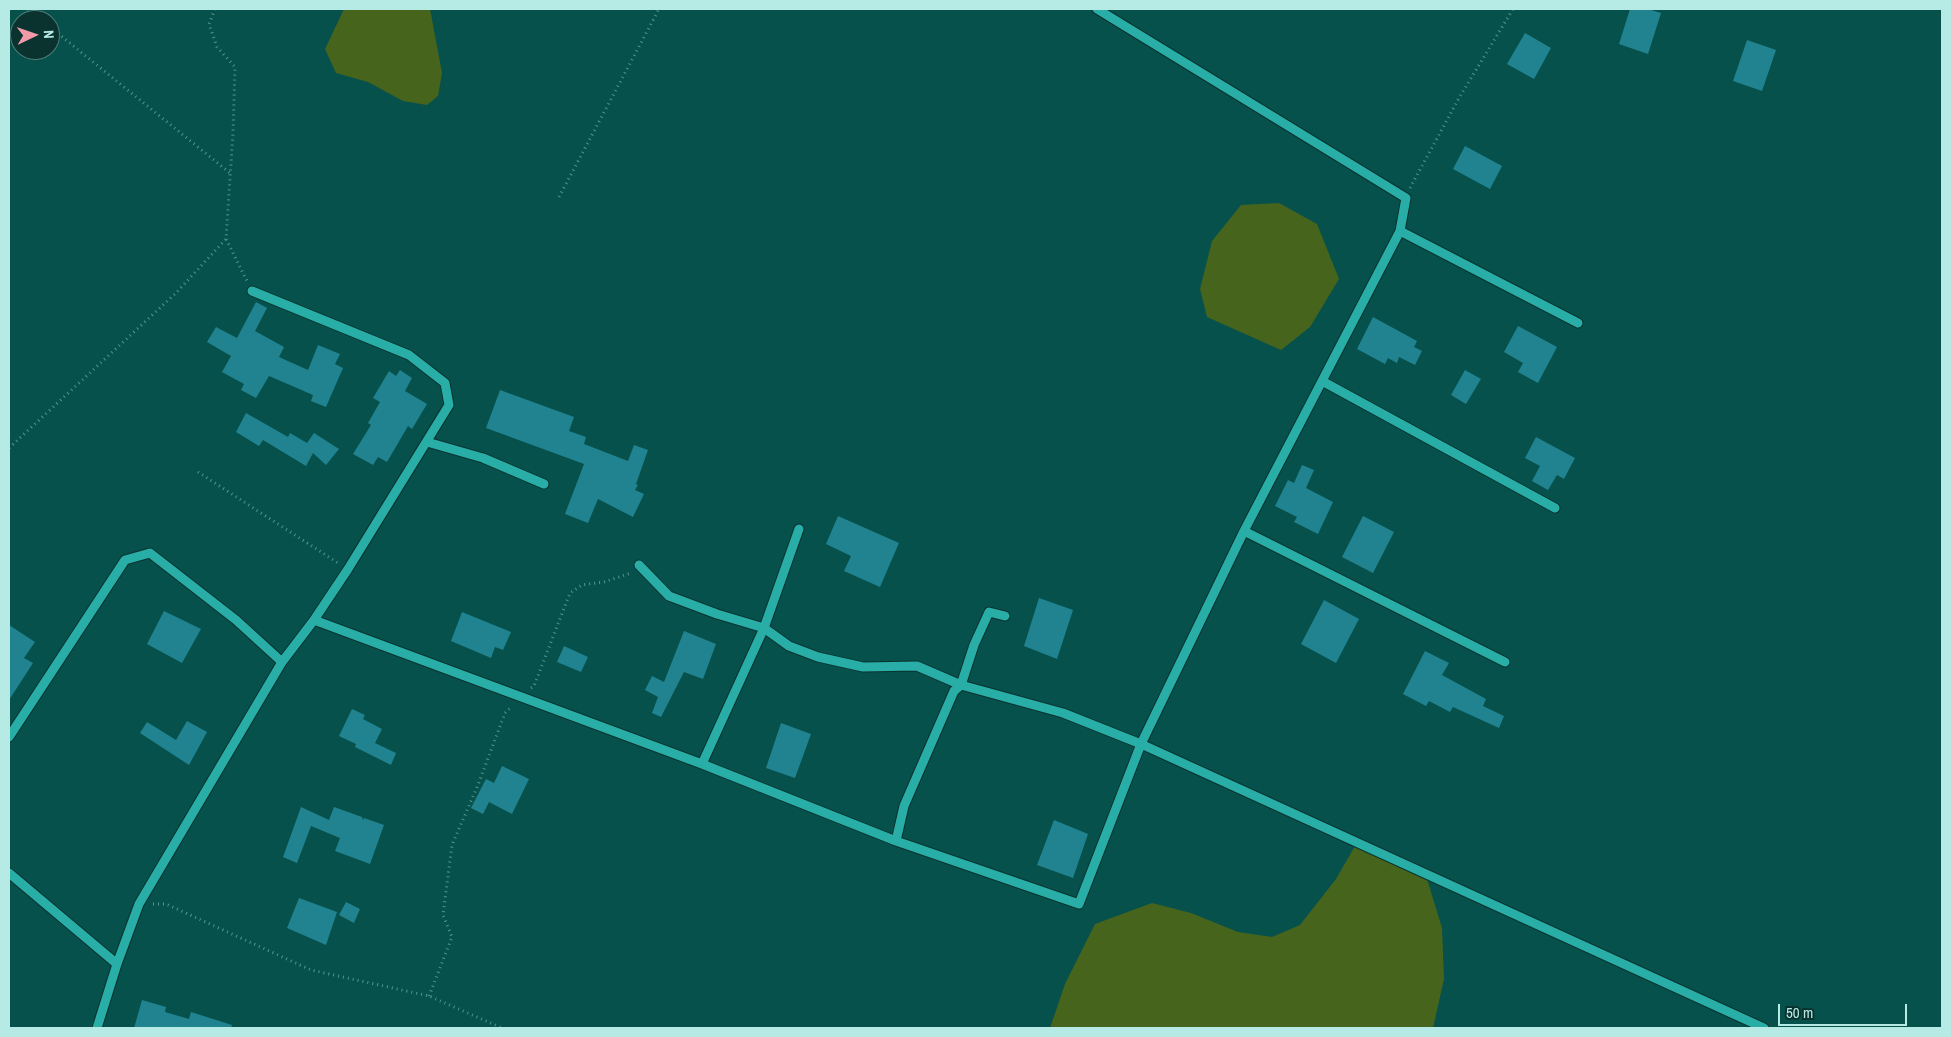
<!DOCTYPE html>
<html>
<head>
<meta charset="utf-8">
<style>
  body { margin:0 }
  #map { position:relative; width:1951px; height:1037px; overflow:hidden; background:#06514c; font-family:"Archivo Narrow",sans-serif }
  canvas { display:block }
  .frame { position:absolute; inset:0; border:10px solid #b5eae5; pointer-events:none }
  .north { position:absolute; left:10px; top:10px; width:50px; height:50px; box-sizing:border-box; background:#0a3330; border:1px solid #4e7c78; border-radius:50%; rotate:87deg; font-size:14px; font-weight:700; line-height:20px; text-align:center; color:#b5eae5 }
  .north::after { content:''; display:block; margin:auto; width:18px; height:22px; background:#f39aa9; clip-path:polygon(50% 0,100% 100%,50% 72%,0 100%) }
  .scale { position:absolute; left:1778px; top:1004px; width:129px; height:22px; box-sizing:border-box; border:2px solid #b5eae5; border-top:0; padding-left:6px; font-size:15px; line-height:18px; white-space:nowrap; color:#b5eae5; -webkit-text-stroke:4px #0a3330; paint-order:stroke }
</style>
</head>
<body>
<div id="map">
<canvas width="1951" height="1037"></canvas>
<div class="frame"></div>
<div class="north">N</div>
<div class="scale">50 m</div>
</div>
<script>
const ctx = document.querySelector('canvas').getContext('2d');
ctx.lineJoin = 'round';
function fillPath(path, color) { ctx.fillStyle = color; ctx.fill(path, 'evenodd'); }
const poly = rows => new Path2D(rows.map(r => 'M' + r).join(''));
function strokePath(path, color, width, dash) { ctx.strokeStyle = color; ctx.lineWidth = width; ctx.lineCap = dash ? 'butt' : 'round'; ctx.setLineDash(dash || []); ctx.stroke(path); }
fillPath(poly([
  [344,9,430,9,442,73,438,96,427,105,403,101,368,82,336,73,325,49],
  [1279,203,1317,224,1339,279,1310,327,1281,350,1207,317,1200,289,1212,241,1241,205],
  [1355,846,1427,879,1442,928,1444,979,1433,1028,1050,1028,1065,984,1095,924,1152,903,1191,913,1238,932,1272,937,1300,925,1336,879]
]), '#47641d');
fillPath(poly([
  [1630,9,1648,9,1661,13,1648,54,1619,44],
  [1525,33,1551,48,1534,79,1507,64],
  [1747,40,1776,50,1762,91,1733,81],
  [1465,146,1502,166,1490,189,1453,169],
  [256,302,267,308,255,331,284,347,279,357,308,370,318,345,340,354,335,364,343,368,326,407,311,401,313,395,269,376,256,398,241,390,244,384,222,372,231,356,207,342,216,327,237,338],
  [1373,317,1417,341,1414,347,1422,351,1415,365,1399,357,1397,363,1388,358,1385,364,1357,349],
  [1518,326,1557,347,1538,383,1518,372,1523,363,1504,352],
  [400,370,412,378,405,391,427,404,412,429,408,426,387,462,378,457,373,465,353,454,371,425,368,423,380,402,373,398,389,371,396,376],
  [1465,370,1481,379,1466,404,1451,395],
  [500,390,574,417,569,431,586,437,584,444,628,461,634,445,648,450,636,484,638,485,635,490,644,494,633,517,598,499,588,523,565,514,584,464,486,428],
  [246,413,288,437,290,433,307,443,314,433,339,449,326,465,313,453,306,466,263,440,259,446,236,432],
  [1536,437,1575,458,1564,479,1557,475,1548,490,1532,481,1540,466,1525,458],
  [1302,465,1314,470,1306,488,1333,502,1318,534,1294,522,1297,517,1275,506,1288,480,1294,483],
  [838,516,899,543,880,587,844,571,851,556,826,544],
  [1363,516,1394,532,1373,573,1342,557],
  [1039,598,1073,610,1057,659,1024,646],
  [1324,600,1359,619,1336,663,1301,644],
  [164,611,201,629,182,663,147,644],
  [462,612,511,632,503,650,495,647,491,658,451,641],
  [9,625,35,642,24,658,33,663,9,700],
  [684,631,716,644,703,679,684,672,661,717,652,713,658,697,645,690,652,676,664,682],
  [564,646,588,657,581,672,557,662],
  [1425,651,1449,663,1442,675,1486,699,1483,706,1504,716,1499,728,1453,707,1450,712,1429,701,1426,706,1403,694],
  [352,709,365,715,363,719,382,729,375,743,396,753,391,765,355,747,356,744,339,736],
  [187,721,207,732,189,765,140,733,147,722,176,740],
  [781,723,811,734,795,778,766,768],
  [502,766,529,779,512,814,489,802,483,814,471,808,486,779,494,783],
  [301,807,329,820,334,807,362,817,363,820,364,818,384,825,370,864,335,851,340,838,311,826,297,863,283,857],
  [1054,820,1088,834,1073,878,1037,865],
  [299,898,337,912,326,945,287,928],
  [346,902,360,909,354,923,339,915],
  [142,1000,166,1007,165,1012,189,1019,191,1012,232,1025,231,1028,134,1028]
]), '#218390');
const minor = poly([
  [1400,231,1578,323],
  [1322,381,1555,508],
  [427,442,483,458,544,484],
  [1244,531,1505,662],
  [639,565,669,596,717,614,764,628,789,646,818,657,863,667,917,666,961,685,1063,713,1141,744,1764,1028],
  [1005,616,989,612,974,645,961,685,954,691,904,806,896,841,1079,904,1141,744,1244,531,1400,231,1406,198,1097,9],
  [314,620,702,764,896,841],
  [9,737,125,560,150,553,236,620,282,662],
  [702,764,764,628,799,529],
  [9,873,117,964],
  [97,1028,117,964,139,904,282,662,314,620,348,569,449,405,445,383,409,355,252,291]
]);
strokePath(minor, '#0a3330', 11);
strokePath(poly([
  [28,9,42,20],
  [215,9,209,24,217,47,235,67,233,133,226,239,247,281],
  [50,27,230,173],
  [1410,188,1459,98,1513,9],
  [559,197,659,9],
  [9,448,176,293,226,239],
  [198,472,338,563],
  [531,688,534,686,570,593,582,585,604,582,631,573],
  [153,904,166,904,311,970,429,996,502,1028],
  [429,996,452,937,443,915,452,845,478,785,505,713,512,706]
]), '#549590', 3, [1, 4]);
strokePath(minor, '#28aea6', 9);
</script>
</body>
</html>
